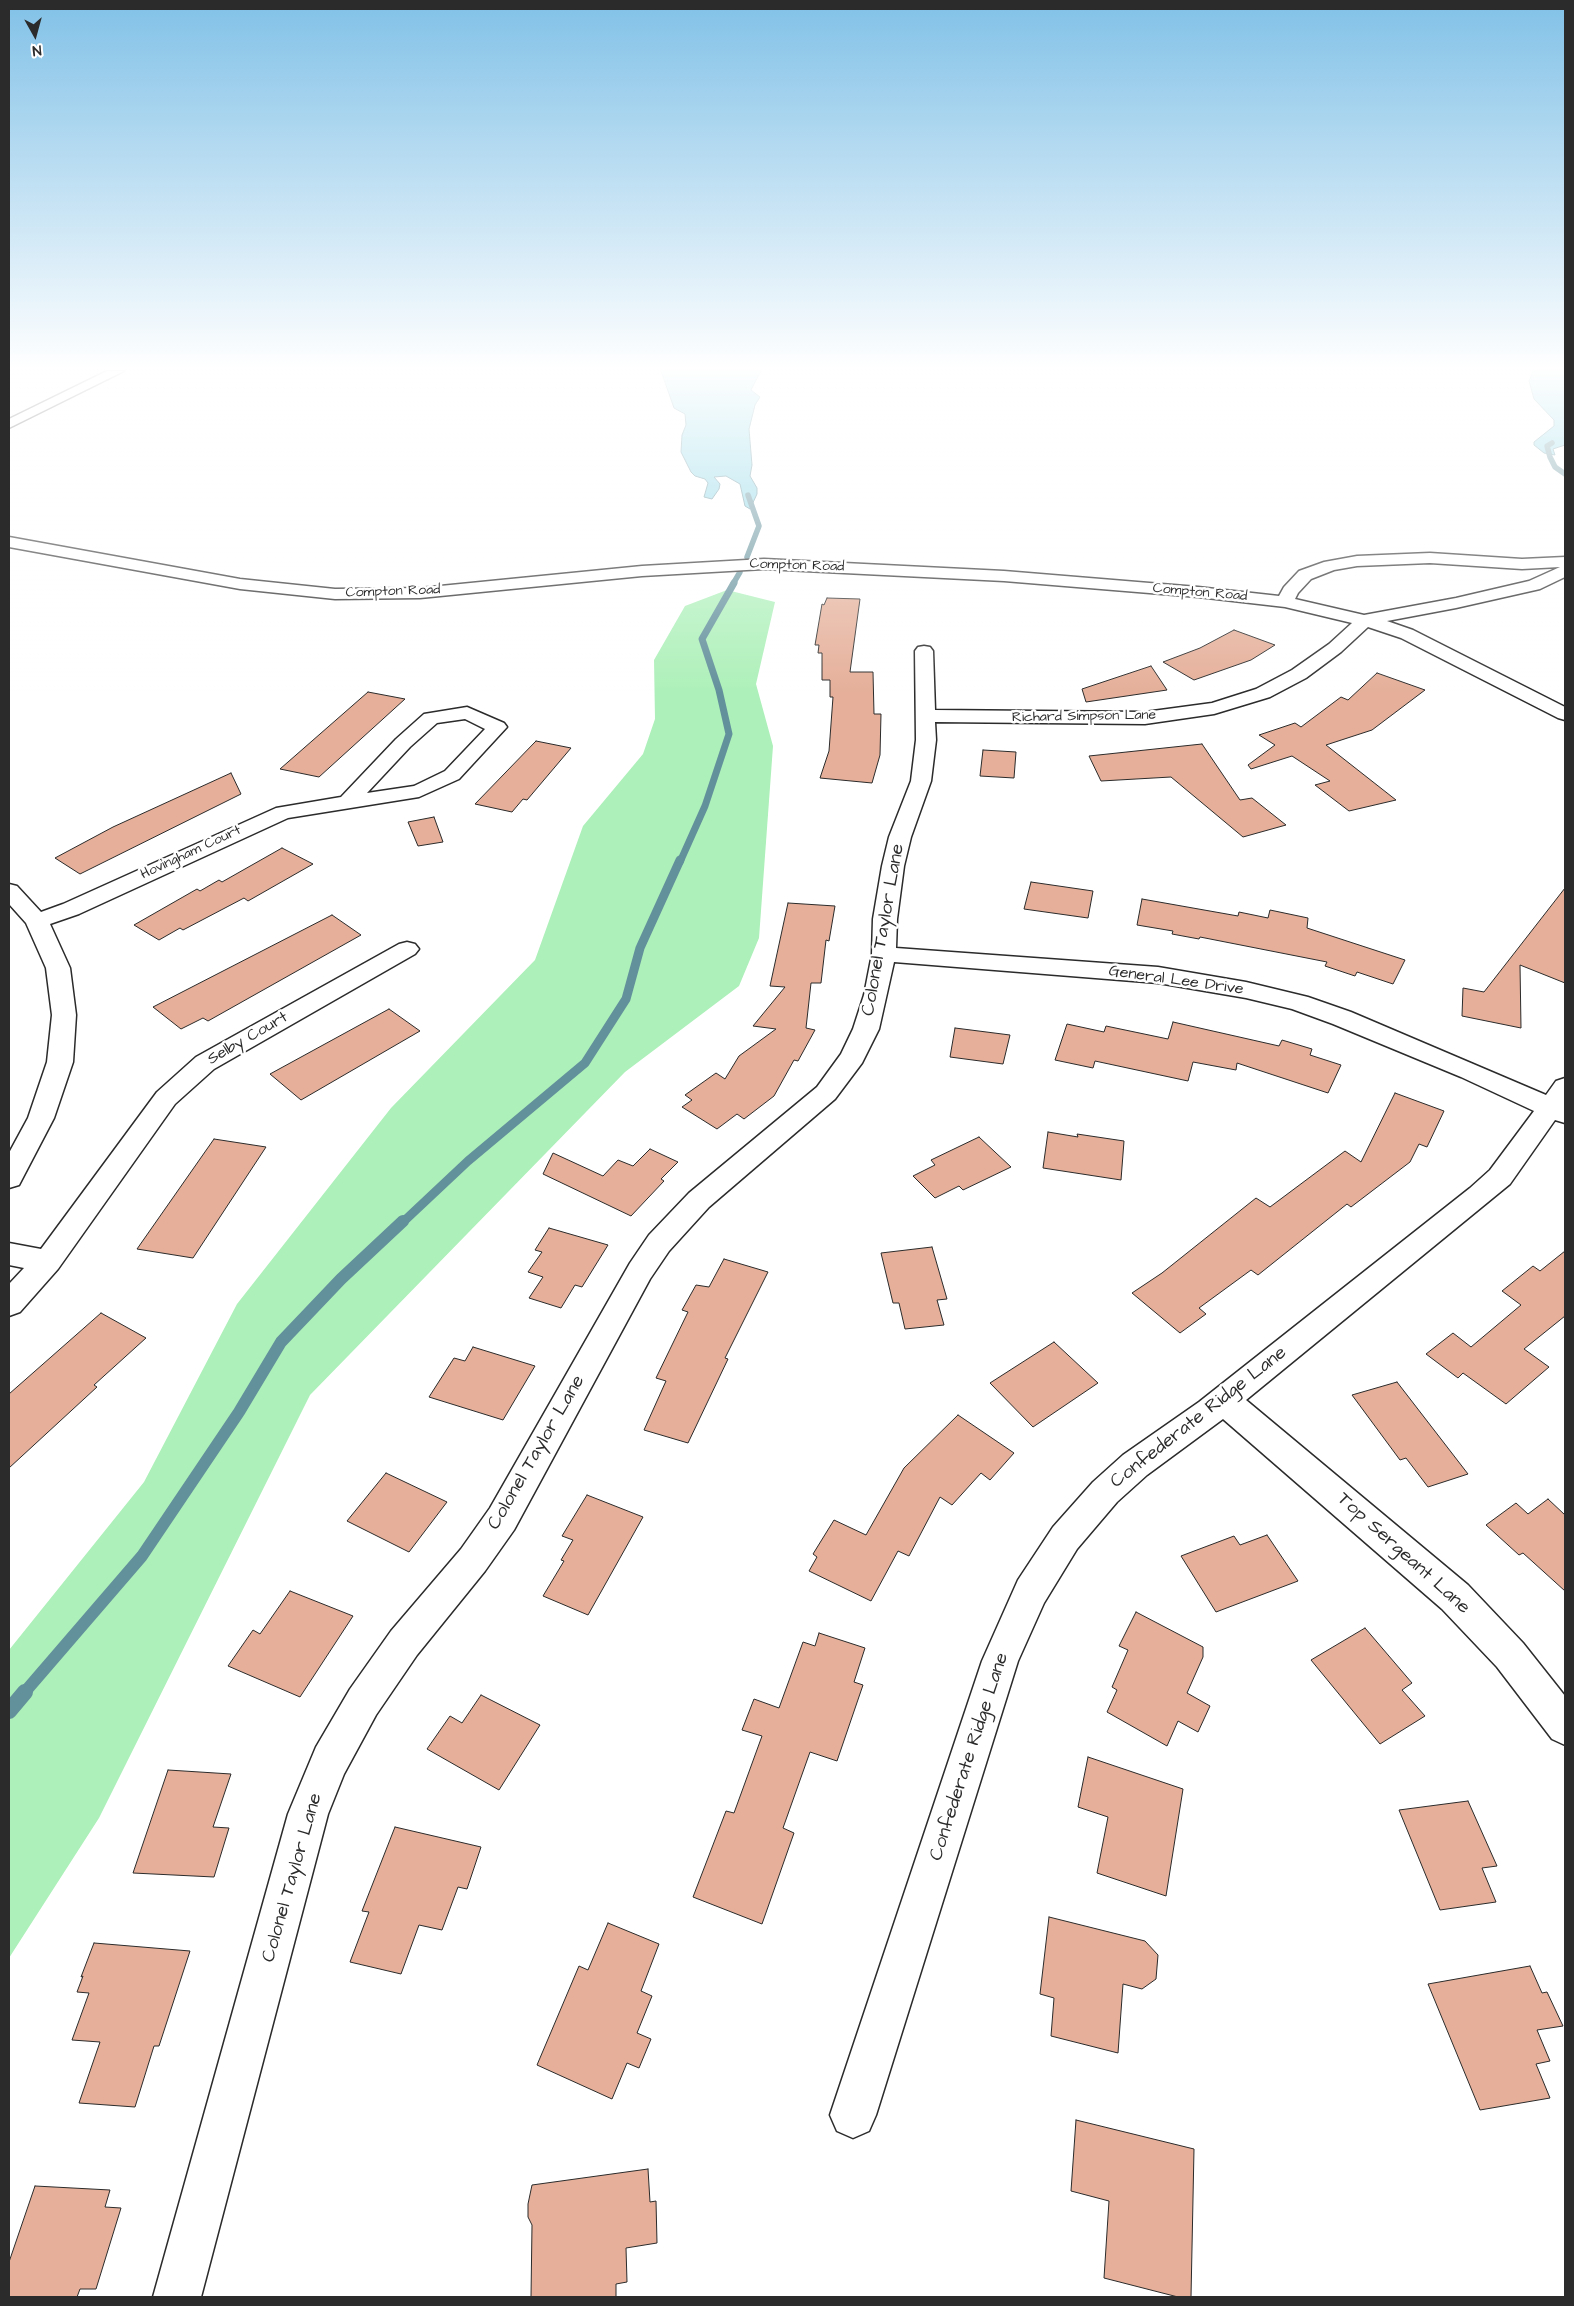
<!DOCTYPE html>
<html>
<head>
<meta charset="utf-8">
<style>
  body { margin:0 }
  #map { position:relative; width:1574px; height:2306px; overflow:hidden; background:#fff; font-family:"Architects Daughter",sans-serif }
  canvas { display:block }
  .frame { position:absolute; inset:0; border:10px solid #2b2b2b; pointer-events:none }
  .north { position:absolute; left:10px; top:10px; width:50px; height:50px; -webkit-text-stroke:4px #fff; paint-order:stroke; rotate:173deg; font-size:14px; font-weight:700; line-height:20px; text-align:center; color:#2b2b2b }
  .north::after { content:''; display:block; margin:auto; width:18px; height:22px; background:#2b2b2b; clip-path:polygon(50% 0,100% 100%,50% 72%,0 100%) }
</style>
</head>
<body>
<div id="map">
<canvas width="1574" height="2306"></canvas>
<div class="frame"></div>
<div class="north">N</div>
</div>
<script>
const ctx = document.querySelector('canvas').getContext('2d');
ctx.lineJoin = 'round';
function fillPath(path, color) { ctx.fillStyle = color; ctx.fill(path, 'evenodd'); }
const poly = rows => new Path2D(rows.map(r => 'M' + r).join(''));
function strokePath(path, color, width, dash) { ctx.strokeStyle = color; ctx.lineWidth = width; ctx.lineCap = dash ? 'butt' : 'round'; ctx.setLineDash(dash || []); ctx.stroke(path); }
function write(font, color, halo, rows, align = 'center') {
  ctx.font = font + ' "Architects Daughter",sans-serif'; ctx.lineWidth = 5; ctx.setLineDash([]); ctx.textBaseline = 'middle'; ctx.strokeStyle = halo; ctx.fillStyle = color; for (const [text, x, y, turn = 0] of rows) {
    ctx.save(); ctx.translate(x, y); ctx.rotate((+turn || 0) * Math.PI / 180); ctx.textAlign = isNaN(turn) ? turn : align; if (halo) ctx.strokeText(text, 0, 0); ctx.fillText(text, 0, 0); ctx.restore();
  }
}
fillPath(poly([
  [727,590,775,602,756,684,773,746,759,938,739,986,625,1072,310,1395,99,1818,9,1958,9,1650,144,1482,237,1304,391,1108,535,960,583,826,643,754,655,719,654,660,685,606]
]), '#adf0b9');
const water = poly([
  [661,371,761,371,751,390,760,397,755,405,749,429,752,465,750,476,757,488,757,494,750,509,745,506,740,484,726,476,714,477,720,484,719,489,712,499,704,497,708,483,705,479,695,476,691,472,681,452,682,435,686,425,685,414,674,408,661,371],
  [1533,371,1565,371,1565,445,1553,449,1555,455,1544,453,1534,445,1534,442,1554,426,1554,420,1534,399,1529,381,1533,371]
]);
fillPath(water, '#86d4e5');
strokePath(water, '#62909b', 1);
strokePath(poly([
  [1552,443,1547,446,1550,457,1555,467,1565,474],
  [747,557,759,526,748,495],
  [733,584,740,572]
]), '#62909b', 5.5);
strokePath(poly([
  [680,862,705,806,729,734,719,690,702,639,734,583]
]), '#62909b', 7);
strokePath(poly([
  [402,1223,468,1161,585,1063,626,999,640,948,680,860]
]), '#62909b', 9);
strokePath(poly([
  [24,1693,142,1556,239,1412,281,1342,341,1279,403,1221]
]), '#62909b', 12);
strokePath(poly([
  [9,1711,25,1692]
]), '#62909b', 16);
const building = poly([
  [827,598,860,599,850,672,873,672,874,714,881,714,880,755,872,783,820,778,829,751,833,697,830,697,830,680,822,680,822,653,818,653,819,645,815,645,822,604,824,605,827,598],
  [1234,630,1275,645,1251,660,1194,680,1163,662,1200,648,1234,630],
  [1151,666,1167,690,1086,702,1082,689,1151,666],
  [1377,673,1425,690,1372,730,1326,745,1396,800,1349,811,1315,785,1330,781,1292,756,1251,769,1248,765,1275,745,1259,735,1295,723,1301,727,1341,697,1348,700,1377,673],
  [368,692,405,699,319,777,280,769,368,692],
  [536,741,571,748,527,800,523,799,512,812,475,804,536,741],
  [1202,744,1240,800,1252,798,1286,825,1243,837,1171,777,1101,781,1089,756,1202,744],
  [983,750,1016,752,1014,778,980,776,983,750],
  [231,773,241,794,80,874,55,858,113,827,231,773],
  [434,817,443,842,418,846,408,822,434,817],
  [282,848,313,864,248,901,244,898,183,930,180,928,159,940,134,925,197,889,200,891,219,880,222,882,282,848],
  [1031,882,1093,891,1088,918,1024,909,1031,882],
  [1565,888,1565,983,1520,965,1521,1028,1462,1016,1463,988,1484,992,1565,888],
  [1142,899,1238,916,1239,912,1268,918,1270,910,1308,918,1307,928,1405,960,1393,984,1357,972,1355,976,1325,966,1327,962,1200,937,1199,939,1172,934,1173,931,1137,925,1142,899],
  [788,903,835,906,829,941,826,940,821,983,811,983,806,1028,815,1030,798,1061,794,1060,774,1096,744,1119,737,1114,717,1129,682,1107,692,1100,685,1095,716,1073,725,1079,739,1056,776,1029,753,1026,785,987,770,986,788,903],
  [332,915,361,935,208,1021,203,1018,181,1029,153,1007,332,915],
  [389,1009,420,1031,301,1100,270,1074,389,1009],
  [1173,1022,1279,1046,1282,1040,1312,1049,1310,1055,1341,1065,1328,1093,1237,1063,1236,1070,1193,1062,1188,1081,1095,1061,1093,1068,1055,1060,1067,1024,1104,1032,1106,1026,1168,1039,1173,1022],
  [955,1028,1010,1035,1003,1064,950,1057,955,1028],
  [1395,1093,1444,1111,1427,1147,1419,1144,1410,1162,1351,1207,1347,1204,1258,1275,1251,1270,1199,1308,1206,1314,1180,1333,1132,1293,1162,1273,1256,1198,1270,1207,1345,1151,1361,1162,1395,1093],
  [1048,1132,1078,1137,1077,1134,1124,1141,1121,1180,1043,1168,1048,1132],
  [979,1137,1011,1167,963,1190,959,1186,935,1198,913,1176,935,1165,931,1160,979,1137],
  [214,1139,266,1147,193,1258,137,1249,214,1139],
  [650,1149,678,1162,661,1179,664,1181,631,1216,543,1174,553,1153,603,1176,618,1160,633,1166,650,1149],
  [549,1228,608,1245,582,1287,575,1285,561,1308,529,1298,543,1277,528,1272,542,1252,535,1250,549,1228],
  [932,1247,947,1299,937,1300,944,1325,905,1329,899,1303,893,1303,881,1253,932,1247],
  [1565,1251,1565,1316,1524,1349,1549,1367,1506,1404,1463,1373,1458,1378,1426,1354,1453,1333,1471,1347,1521,1305,1502,1291,1533,1266,1540,1271,1565,1251],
  [724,1259,768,1272,725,1358,728,1359,688,1443,644,1430,666,1381,656,1378,688,1312,682,1310,696,1285,709,1287,724,1259],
  [101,1313,146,1338,94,1385,97,1387,9,1468,9,1394,101,1313],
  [1054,1342,1098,1383,1033,1427,990,1383,1054,1342],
  [473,1347,535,1366,503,1420,429,1397,454,1358,465,1361,473,1347],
  [1397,1382,1468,1474,1428,1487,1406,1458,1400,1460,1352,1395,1397,1382],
  [958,1415,1014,1453,990,1480,981,1473,952,1505,940,1497,909,1556,898,1551,871,1601,809,1571,817,1557,813,1554,834,1520,866,1535,904,1468,958,1415],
  [386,1473,447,1502,409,1552,347,1521,386,1473],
  [587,1495,643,1517,588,1615,543,1596,564,1561,561,1560,573,1540,562,1536,587,1495],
  [1548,1499,1565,1515,1565,1591,1523,1553,1519,1555,1486,1525,1516,1503,1528,1514,1548,1499],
  [1267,1535,1298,1581,1216,1612,1181,1556,1234,1536,1240,1545,1267,1535],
  [290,1591,353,1616,300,1697,228,1666,253,1630,260,1634,290,1591],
  [1136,1612,1203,1647,1203,1657,1187,1693,1210,1706,1198,1732,1178,1721,1167,1746,1107,1712,1117,1690,1112,1687,1128,1650,1119,1646,1136,1612],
  [1365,1628,1412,1683,1402,1690,1425,1716,1380,1744,1311,1660,1365,1628],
  [819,1633,865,1648,854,1682,863,1685,837,1761,810,1752,783,1828,794,1833,762,1924,693,1897,726,1811,734,1813,762,1736,742,1730,754,1699,779,1708,803,1642,815,1646,819,1633],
  [481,1695,540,1725,499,1790,427,1749,450,1716,462,1723,481,1695],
  [1088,1757,1183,1789,1166,1896,1097,1873,1108,1817,1078,1807,1088,1757],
  [168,1770,231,1774,213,1827,229,1828,214,1877,133,1873,168,1770],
  [1468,1801,1497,1866,1482,1868,1496,1902,1440,1910,1399,1810,1468,1801],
  [395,1827,481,1847,467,1889,458,1887,442,1930,419,1925,401,1974,350,1962,369,1912,362,1911,395,1827],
  [1049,1917,1145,1941,1158,1955,1156,1979,1142,1989,1123,1984,1118,2053,1051,2036,1054,1998,1040,1994,1049,1917],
  [608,1923,659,1944,641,1991,652,1996,637,2033,651,2039,639,2068,627,2063,612,2099,537,2065,579,1966,588,1970,608,1923],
  [94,1943,190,1951,159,2046,154,2046,135,2107,79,2103,100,2042,72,2040,89,1993,77,1992,83,1976,81,1977,94,1943],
  [1530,1966,1542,1993,1547,1992,1563,2026,1537,2030,1550,2061,1536,2064,1550,2098,1480,2110,1428,1984,1530,1966],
  [1076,2120,1194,2149,1191,2297,1178,2297,1104,2278,1109,2201,1071,2191,1076,2120],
  [648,2169,650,2202,656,2201,657,2243,626,2248,627,2282,616,2284,616,2297,531,2297,532,2225,528,2217,528,2204,532,2185,648,2169],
  [35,2186,110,2190,105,2207,121,2208,96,2289,80,2289,77,2297,9,2297,9,2262,35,2186]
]);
fillPath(building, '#e5af99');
strokePath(building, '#2b2b2b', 1);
const minor = poly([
  [9,537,240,579,335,589,420,588,642,566,764,559,1004,571,1198,587,1279,596,1284,587,1299,571,1324,562,1357,556,1430,553,1522,559,1565,557,1565,577,1540,589,1456,608,1387,621,1413,630,1565,707,1565,720,1558,718,1401,638,1368,627,1341,652,1306,678,1270,697,1214,714,1145,724,935,722,936,740,931,781,911,837,904,866,897,919,896,948,1158,967,1246,982,1308,997,1351,1012,1546,1095,1556,1081,1565,1078,1565,1123,1555,1120,1510,1184,1246,1400,1468,1585,1523,1643,1565,1696,1565,1745,1552,1739,1497,1667,1442,1609,1223,1419,1147,1475,1117,1502,1077,1549,1044,1603,1018,1661,876,2115,869,2131,853,2138,837,2131,830,2115,982,1661,1018,1580,1053,1527,1093,1482,1123,1455,1199,1402,1470,1188,1490,1170,1534,1111,1461,1077,1333,1024,1292,1009,1246,998,1158,983,894,962,879,1029,862,1063,835,1099,709,1207,669,1251,650,1279,514,1530,485,1571,417,1655,376,1715,344,1774,328,1814,201,2297,153,2297,288,1814,316,1747,350,1689,391,1631,461,1549,490,1508,630,1263,649,1235,689,1193,817,1087,841,1054,853,1029,864,995,872,954,873,919,882,866,889,837,911,781,916,740,915,651,918,647,924,646,930,647,933,651,935,710,1145,712,1212,703,1256,689,1292,670,1329,644,1352,623,1285,607,1198,597,1004,581,764,569,642,576,420,598,335,599,240,589,9,547,9,537],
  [1430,563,1522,569,1560,567,1529,581,1456,598,1364,615,1295,599,1298,593,1311,579,1334,570,1357,566,1430,563],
  [467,707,504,723,507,727,459,779,419,797,288,818,79,914,50,924,70,968,76,1015,73,1062,54,1118,19,1185,9,1188,9,1153,28,1118,47,1062,52,1015,46,968,26,923,9,904,9,884,17,886,41,912,63,904,276,808,341,797,396,739,424,714,467,707],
  [465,719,485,729,445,771,414,786,367,793,410,747,437,723,465,719],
  [407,942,415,944,419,949,415,954,214,1069,175,1104,58,1269,20,1312,9,1316,9,1284,24,1268,9,1265,9,1243,41,1249,157,1092,196,1057,399,944,407,942]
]);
const major = poly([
  [107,371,124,371,9,428,9,419,107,371]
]);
strokePath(minor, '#2b2b2b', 3);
strokePath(major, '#2b2b2b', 3);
fillPath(minor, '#fff');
fillPath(major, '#fff');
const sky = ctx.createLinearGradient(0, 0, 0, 694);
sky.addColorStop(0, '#81c1e7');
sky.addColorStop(0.53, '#fff');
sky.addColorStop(1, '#ffffff00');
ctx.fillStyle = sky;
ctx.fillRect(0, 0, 1574, 694);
write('14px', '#2b2b2b', '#fff', [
  ["Compton Road",797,566,2],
  ["Compton Road",393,592,-2],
  ["Compton Road",1200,593,5],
  ["Richard Simpson Lane",1084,717,-1],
  ["Hovingham Court",191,853,-25]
]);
write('16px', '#2b2b2b', '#fff', [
  ["General Lee Drive",1176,981,8],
  ["Selby Court",248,1039,-30]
]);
write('19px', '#2b2b2b', '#fff', [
  ["Colonel Taylor Lane",884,930,-80],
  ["Confederate Ridge Lane",1199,1418,-38],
  ["Colonel Taylor Lane",537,1453,-60],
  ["Top Sergeant Lane",1403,1554,42],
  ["Confederate Ridge Lane",970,1757,-72],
  ["Colonel Taylor Lane",293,1878,-74]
]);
</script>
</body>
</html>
